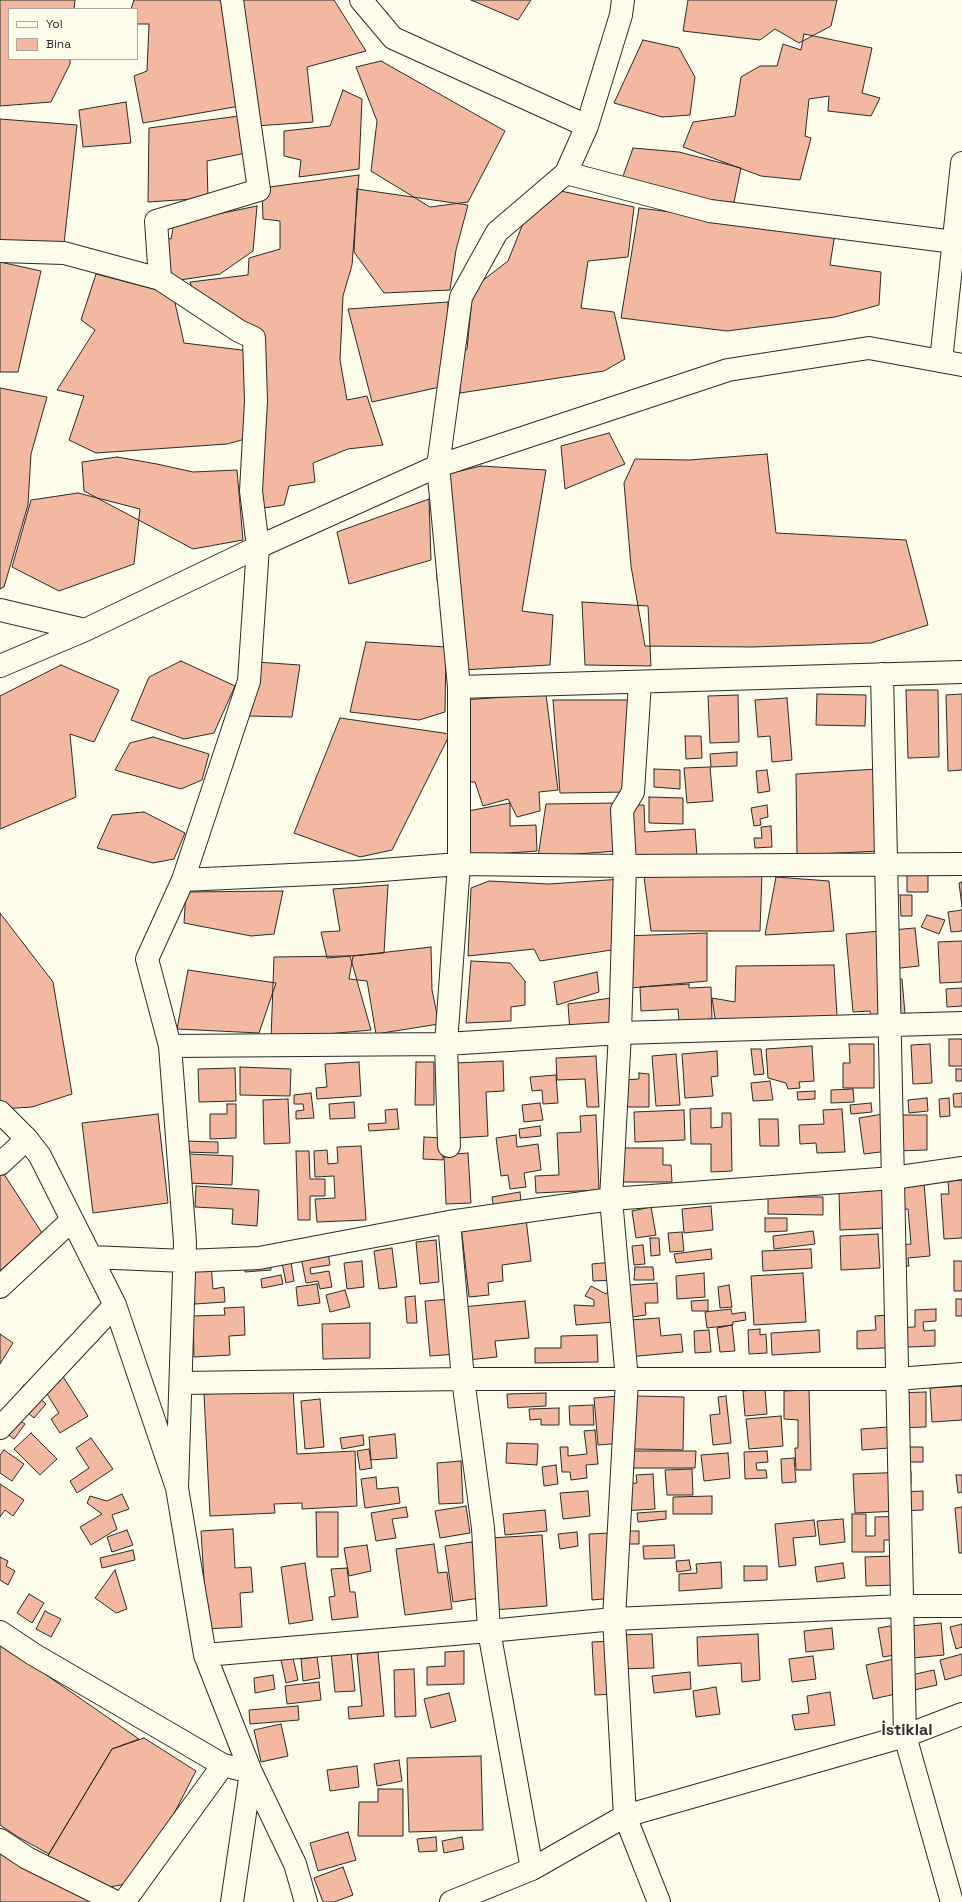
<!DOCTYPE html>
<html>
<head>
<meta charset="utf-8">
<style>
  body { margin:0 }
  #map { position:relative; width:962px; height:1902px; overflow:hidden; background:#fdfbea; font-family:"Space Grotesk",sans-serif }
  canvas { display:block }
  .legend { position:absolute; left:8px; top:8px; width:130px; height:52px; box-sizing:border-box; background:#fdfbea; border:1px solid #a9a89e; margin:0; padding:5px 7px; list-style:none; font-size:12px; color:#2b2b2b }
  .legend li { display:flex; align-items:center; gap:8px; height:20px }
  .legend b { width:20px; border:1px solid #a9a89e }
</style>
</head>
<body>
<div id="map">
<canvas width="962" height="1902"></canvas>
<ul class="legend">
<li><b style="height:5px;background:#fdfbea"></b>Yol</li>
<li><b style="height:11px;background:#f2b8a0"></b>Bina</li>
</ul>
</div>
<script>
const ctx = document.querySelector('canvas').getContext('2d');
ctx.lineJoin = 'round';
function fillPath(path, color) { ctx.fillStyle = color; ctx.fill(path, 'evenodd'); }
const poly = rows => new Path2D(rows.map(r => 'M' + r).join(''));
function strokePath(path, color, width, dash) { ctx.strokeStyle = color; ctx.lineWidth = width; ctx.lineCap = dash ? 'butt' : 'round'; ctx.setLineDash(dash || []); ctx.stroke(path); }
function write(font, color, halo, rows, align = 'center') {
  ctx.font = font + ' "Space Grotesk",sans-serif'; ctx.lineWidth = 3; ctx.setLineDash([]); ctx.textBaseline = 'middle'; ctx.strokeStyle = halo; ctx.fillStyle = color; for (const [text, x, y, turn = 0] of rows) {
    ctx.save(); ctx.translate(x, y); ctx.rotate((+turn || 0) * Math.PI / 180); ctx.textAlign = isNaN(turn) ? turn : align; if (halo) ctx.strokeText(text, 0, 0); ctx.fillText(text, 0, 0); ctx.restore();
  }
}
const building = poly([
  [0,0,75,0,74,9,9,9,9,59,70,59,70,64,51,102,0,106,0,0],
  [134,0,226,0,240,106,143,123,134,76,147,71,149,24,137,24,137,9,131,9,134,0],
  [239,0,334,0,366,51,307,67,313,122,255,126,239,0],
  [471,0,531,0,518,20,471,0],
  [688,0,837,0,831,26,799,43,775,29,760,40,683,31,688,0],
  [804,34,872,48,862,93,880,98,871,116,828,111,829,96,809,99,805,136,811,138,800,180,761,176,683,147,693,122,735,116,741,77,760,66,777,66,783,44,801,50,804,34],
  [643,40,679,48,695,77,690,115,662,117,614,103,643,40],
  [381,61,505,131,468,202,430,207,371,171,377,121,356,67,381,61],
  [343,90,362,99,359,169,299,177,301,160,284,156,284,131,330,126,343,90],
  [126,102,131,143,83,147,79,110,126,102],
  [239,116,246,153,207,161,208,198,148,202,149,128,239,116],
  [0,119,77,125,64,244,0,244,0,119],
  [633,148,679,152,741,168,734,202,710,204,621,182,633,148],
  [359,175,352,265,343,296,340,360,347,400,367,396,383,445,348,449,313,463,315,482,289,486,284,505,250,510,254,331,195,297,190,282,248,275,249,258,280,249,280,221,263,219,262,188,359,175],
  [538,186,634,207,628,257,588,261,581,308,614,312,625,359,604,371,460,393,459,355,467,349,473,288,508,261,538,186],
  [357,189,468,205,456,250,450,290,384,293,354,252,357,189],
  [257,206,253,251,220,274,180,280,164,267,162,237,171,239,174,223,257,206],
  [639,208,835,233,830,265,881,272,879,305,835,317,727,331,621,318,639,208],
  [0,262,41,271,18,372,0,372,0,262],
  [96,274,173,294,184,343,250,351,249,438,227,444,96,453,69,440,84,396,57,390,95,330,81,320,96,274],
  [448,302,449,385,372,402,348,309,448,302],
  [0,388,47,397,31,454,28,505,4,587,0,589,0,388],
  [609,433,625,464,565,489,561,446,609,433],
  [767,454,776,533,906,540,928,625,871,643,752,647,645,646,631,566,624,483,635,459,689,460,767,454],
  [117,457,157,464,193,472,237,470,243,540,193,549,84,491,82,462,117,457],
  [481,466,546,470,522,611,553,615,550,665,462,670,454,586,437,581,439,476,481,466],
  [78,493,140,509,134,564,59,591,12,567,31,500,78,493],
  [429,499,431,560,349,584,337,532,429,499],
  [582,602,648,606,651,666,585,665,582,602],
  [366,642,446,647,445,712,419,720,350,712,366,642],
  [181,661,235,686,214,733,184,739,131,720,149,677,181,661],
  [256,662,300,665,292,717,249,716,256,662],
  [61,665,119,690,94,742,70,734,76,797,0,829,0,696,61,665],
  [906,690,938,690,939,757,908,758,906,690],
  [546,694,558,790,539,792,540,811,517,817,508,799,483,806,475,782,462,782,463,700,546,694],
  [817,694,866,695,865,726,816,725,817,694],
  [962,694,962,770,948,771,946,695,962,694],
  [738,695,739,742,710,743,708,696,738,695],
  [787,698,792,760,772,762,770,736,758,737,755,700,787,698],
  [553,700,635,700,629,792,560,793,553,700],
  [340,718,450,734,392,850,360,857,294,833,340,718],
  [685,736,701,736,702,758,686,759,685,736],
  [153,737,209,754,202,780,181,789,115,770,130,743,153,737],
  [737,752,737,766,711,767,710,754,737,752],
  [710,767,713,801,687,803,684,768,710,767],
  [654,769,680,770,680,789,654,787,654,769],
  [877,769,879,851,797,855,796,774,877,769],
  [767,770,770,791,758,793,756,771,767,770],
  [649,797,683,798,683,824,649,823,649,797],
  [510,803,510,826,536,825,537,851,465,856,468,811,510,803],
  [620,803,616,851,538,857,546,804,620,803],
  [626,805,644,805,645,832,695,829,697,856,628,860,626,805],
  [767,805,768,817,760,819,761,825,754,826,751,808,767,805],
  [144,812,185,833,174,859,153,863,97,848,112,815,144,812],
  [771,826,772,847,755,848,754,838,762,838,761,827,771,826],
  [762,873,760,931,651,931,644,877,762,873],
  [907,875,928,875,928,892,907,892,907,875],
  [776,877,829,881,834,931,765,935,776,877],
  [622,879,618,949,540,961,534,949,468,956,471,888,489,881,549,884,622,879],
  [962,882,962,907,959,883,962,882],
  [388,885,384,953,327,958,321,932,340,931,333,889,388,885],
  [283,891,274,934,251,936,184,923,186,892,283,891],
  [900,895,912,895,912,916,901,916,900,895],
  [962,910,962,931,951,932,948,912,962,910],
  [0,913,53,982,72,1094,32,1107,0,1109,0,913],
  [927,915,945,920,939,934,921,927,927,915],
  [915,928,919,966,892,969,893,980,902,979,905,1014,871,1017,870,1011,853,1012,846,934,915,928],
  [707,933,707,981,631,988,624,936,707,933],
  [962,941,962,982,940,983,938,942,962,941],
  [431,947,432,990,439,1024,376,1034,367,981,349,979,353,956,431,947],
  [350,956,371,1030,271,1039,274,957,350,956],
  [471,961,510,963,525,981,525,1005,511,1007,511,1021,466,1023,471,961],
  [834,965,837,1016,716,1025,712,998,735,1002,736,966,834,965],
  [188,970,276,983,259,1033,177,1029,188,970],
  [597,972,599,992,557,1005,554,982,597,972],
  [689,984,689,988,711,987,712,1019,679,1021,678,1009,641,1011,640,987,689,984],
  [962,988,962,1006,947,1007,946,989,962,988],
  [611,998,615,1026,570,1032,568,1004,611,998],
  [949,1039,962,1039,962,1066,949,1066,949,1039],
  [849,1044,874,1044,874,1088,843,1088,843,1063,850,1063,849,1044],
  [930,1044,932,1083,913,1084,911,1045,930,1044],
  [812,1046,814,1081,799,1082,800,1088,788,1089,786,1083,768,1078,766,1049,812,1046],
  [751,1049,761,1049,764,1074,754,1075,751,1049],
  [717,1051,718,1076,711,1077,713,1096,685,1098,682,1054,717,1051],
  [676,1054,680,1105,656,1106,652,1056,676,1054],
  [596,1056,599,1107,587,1107,585,1079,557,1080,556,1058,596,1056],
  [503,1061,504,1091,486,1092,488,1136,457,1138,455,1063,503,1061],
  [359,1062,361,1096,317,1099,316,1088,327,1087,325,1064,359,1062],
  [416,1062,434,1062,434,1105,415,1105,416,1062],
  [240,1067,291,1069,290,1096,240,1095,240,1067],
  [235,1068,236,1101,199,1102,198,1069,235,1068],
  [956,1069,962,1069,962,1081,956,1081,956,1069],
  [639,1073,649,1074,649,1107,626,1107,625,1080,639,1079,639,1073],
  [556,1075,558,1103,543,1104,542,1090,532,1091,530,1077,556,1075],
  [770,1081,773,1100,753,1101,751,1083,770,1081],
  [853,1089,854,1102,831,1103,831,1090,853,1089],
  [815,1091,815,1099,798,1100,797,1092,815,1091],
  [311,1093,314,1118,296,1119,296,1111,304,1110,303,1104,294,1104,294,1095,311,1093],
  [962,1093,962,1107,954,1107,953,1094,962,1093],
  [927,1098,928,1111,909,1113,908,1100,927,1098],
  [949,1098,950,1116,940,1117,939,1099,949,1098],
  [288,1099,290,1143,264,1144,263,1100,288,1099],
  [354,1102,355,1118,330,1119,329,1104,354,1102],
  [540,1103,543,1120,524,1122,522,1105,540,1103],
  [871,1103,872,1112,851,1114,850,1105,871,1103],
  [227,1104,236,1104,236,1138,210,1139,210,1114,227,1114,227,1104],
  [711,1108,711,1128,722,1127,722,1113,731,1113,732,1171,711,1172,711,1144,691,1144,690,1109,711,1108],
  [397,1109,399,1129,369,1131,368,1124,386,1123,385,1110,397,1109],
  [842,1109,845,1152,817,1153,816,1143,800,1144,799,1125,824,1124,823,1110,842,1109],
  [684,1110,685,1140,635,1142,634,1112,684,1110],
  [158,1114,168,1203,93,1213,82,1123,158,1114],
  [883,1114,888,1151,864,1154,859,1118,883,1114],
  [596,1115,599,1190,536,1193,535,1176,559,1175,557,1133,581,1132,580,1116,596,1115],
  [895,1115,927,1115,927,1150,895,1151,895,1115],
  [759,1119,778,1119,779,1146,760,1146,759,1119],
  [540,1126,541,1136,520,1138,519,1129,540,1126],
  [516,1135,517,1147,538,1144,541,1170,524,1173,526,1187,510,1189,508,1175,501,1176,496,1138,516,1135],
  [424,1137,444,1138,443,1160,423,1159,424,1137],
  [185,1141,218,1142,218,1153,185,1152,185,1141],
  [361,1146,366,1220,317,1222,315,1199,335,1198,334,1176,315,1177,314,1151,327,1150,328,1164,338,1163,337,1147,361,1146],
  [617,1148,663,1148,663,1165,671,1165,672,1182,617,1182,617,1148],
  [296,1151,309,1151,310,1179,325,1179,325,1196,310,1196,310,1220,298,1220,296,1151],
  [468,1153,471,1203,446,1204,444,1155,468,1153],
  [189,1154,233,1156,232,1185,188,1183,189,1154],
  [0,1168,42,1233,0,1271,0,1168],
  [962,1180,962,1238,944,1239,941,1194,949,1194,948,1181,962,1180],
  [924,1183,930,1256,908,1258,909,1266,900,1266,899,1245,911,1244,908,1209,899,1210,897,1186,924,1183],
  [196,1186,259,1190,257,1226,232,1224,233,1209,195,1207,196,1186],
  [884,1190,885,1228,840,1230,839,1192,884,1190],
  [520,1192,521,1202,495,1217,492,1197,520,1192],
  [768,1197,823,1197,823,1215,768,1214,768,1197],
  [711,1206,713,1230,684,1233,682,1209,711,1206],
  [651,1207,656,1235,636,1238,632,1211,651,1207],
  [765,1218,787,1218,787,1231,765,1232,765,1218],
  [526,1219,531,1261,502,1265,503,1281,488,1283,489,1295,469,1297,461,1226,526,1219],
  [813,1231,815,1244,774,1249,773,1236,813,1231],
  [682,1232,684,1251,670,1252,668,1233,682,1232],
  [878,1234,880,1268,841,1270,840,1236,878,1234],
  [650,1238,659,1238,660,1255,651,1256,650,1238],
  [436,1240,439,1282,420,1284,416,1242,436,1240],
  [643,1245,645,1264,634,1265,632,1246,643,1245],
  [392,1248,397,1287,379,1289,374,1251,392,1248],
  [711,1249,712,1259,676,1263,674,1254,711,1249],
  [811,1249,812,1268,763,1271,762,1251,811,1249],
  [328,1252,330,1265,310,1268,311,1274,329,1271,332,1287,320,1289,318,1281,306,1283,301,1257,328,1252],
  [290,1256,294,1281,286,1283,281,1258,290,1256],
  [270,1259,271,1270,245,1272,244,1261,270,1259],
  [362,1261,364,1287,347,1289,344,1263,362,1261],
  [954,1261,962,1261,962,1291,954,1291,954,1261],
  [613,1262,615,1280,593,1281,592,1264,613,1262],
  [211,1264,213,1289,224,1287,225,1302,195,1304,191,1266,211,1264],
  [635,1267,653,1267,654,1280,634,1280,635,1267],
  [704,1273,705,1297,677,1299,676,1276,704,1273],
  [803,1273,806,1322,754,1325,751,1276,803,1273],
  [281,1275,283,1284,262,1288,261,1279,281,1275],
  [657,1283,658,1303,645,1303,646,1315,632,1317,629,1285,657,1283],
  [317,1284,320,1303,298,1306,296,1287,317,1284],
  [613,1284,614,1322,576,1325,574,1305,594,1306,594,1300,585,1296,591,1286,606,1294,613,1284],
  [729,1285,732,1307,720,1308,718,1287,729,1285],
  [345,1290,350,1307,330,1312,326,1295,345,1290],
  [415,1296,417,1323,407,1323,405,1297,415,1296],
  [452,1299,457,1354,430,1356,425,1301,452,1299],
  [956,1299,962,1299,962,1316,956,1316,956,1299],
  [708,1300,708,1311,692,1311,691,1301,708,1300],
  [525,1301,529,1338,495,1341,497,1357,467,1360,462,1307,525,1301],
  [244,1307,245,1335,229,1336,230,1355,194,1357,193,1316,225,1315,224,1308,244,1307],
  [731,1309,732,1314,745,1312,746,1320,733,1322,733,1325,707,1328,705,1312,731,1309],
  [936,1309,936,1321,923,1322,924,1331,935,1330,935,1346,857,1349,857,1331,876,1330,875,1316,888,1315,889,1328,915,1327,915,1310,936,1309],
  [659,1318,661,1336,681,1334,683,1352,627,1357,630,1320,659,1318],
  [370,1323,370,1358,323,1359,322,1324,370,1323],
  [732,1325,735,1351,720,1352,717,1328,732,1325],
  [760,1329,760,1335,766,1334,767,1353,749,1354,748,1330,760,1329],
  [709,1330,711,1352,695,1353,694,1331,709,1330],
  [819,1330,820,1352,772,1355,771,1333,819,1330],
  [0,1334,13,1343,0,1364,0,1334],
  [597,1335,598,1362,535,1363,535,1348,561,1348,561,1336,597,1335],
  [62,1375,88,1416,60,1433,51,1419,59,1413,42,1386,62,1375],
  [24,1385,46,1404,34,1418,12,1400,24,1385],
  [962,1386,962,1420,932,1422,930,1388,962,1386],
  [293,1389,297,1454,355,1451,357,1506,302,1509,302,1503,274,1504,275,1513,210,1516,204,1394,293,1389],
  [765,1389,767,1414,745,1416,743,1391,765,1389],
  [809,1390,811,1470,796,1470,795,1448,798,1448,798,1420,784,1419,784,1391,809,1390],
  [926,1392,926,1427,892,1428,891,1393,926,1392],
  [546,1393,546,1406,508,1408,507,1394,546,1393],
  [619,1396,623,1443,598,1445,594,1398,619,1396],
  [635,1396,684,1397,683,1450,634,1449,635,1396],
  [726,1396,731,1443,713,1445,710,1415,720,1414,718,1397,726,1396],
  [320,1399,324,1447,305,1449,301,1401,320,1399],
  [593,1405,594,1425,570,1425,569,1406,593,1405],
  [559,1408,559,1425,541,1425,541,1419,530,1420,529,1409,559,1408],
  [13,1416,25,1424,14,1439,3,1431,13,1416],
  [781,1416,783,1446,749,1449,746,1419,781,1416],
  [888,1427,889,1448,862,1450,861,1429,888,1427],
  [595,1430,598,1464,586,1465,587,1478,571,1480,570,1472,562,1472,560,1447,568,1447,568,1456,587,1454,584,1431,595,1430],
  [31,1433,57,1459,40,1475,14,1449,31,1433],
  [395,1434,397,1458,371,1460,369,1437,395,1434],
  [363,1435,364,1445,342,1449,340,1438,363,1435],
  [91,1438,113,1469,77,1493,70,1481,89,1468,76,1448,91,1438],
  [507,1443,538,1444,537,1465,506,1463,507,1443],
  [902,1447,923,1447,923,1462,902,1462,902,1447],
  [369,1449,372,1468,360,1470,357,1451,369,1449],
  [4,1450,24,1464,12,1481,0,1473,0,1455,4,1450],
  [625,1451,696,1451,695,1468,625,1468,625,1451],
  [767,1451,768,1462,756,1463,757,1470,766,1470,767,1478,745,1479,744,1452,767,1451],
  [728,1453,730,1478,704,1481,701,1455,728,1453],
  [794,1458,796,1482,782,1483,781,1459,794,1458],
  [461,1461,463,1503,439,1504,437,1463,461,1461],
  [556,1465,558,1484,544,1486,542,1467,556,1465],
  [692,1469,693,1495,667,1495,665,1470,692,1469],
  [911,1472,911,1484,902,1484,902,1492,923,1491,923,1510,855,1513,853,1474,911,1472],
  [653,1474,655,1509,622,1511,627,1484,637,1483,636,1475,653,1474],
  [956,1475,962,1475,962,1492,958,1493,956,1475],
  [376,1477,377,1489,398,1487,400,1503,365,1508,361,1479,376,1477],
  [0,1484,24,1500,13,1516,5,1510,0,1517,0,1484],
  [588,1491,590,1516,563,1519,560,1493,588,1491],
  [122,1494,129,1509,112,1515,117,1529,91,1545,80,1527,102,1514,87,1503,90,1496,107,1501,122,1494],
  [712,1496,712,1514,673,1514,673,1497,712,1496],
  [466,1506,470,1533,440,1538,435,1511,466,1506],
  [406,1507,408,1517,392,1519,396,1538,376,1541,371,1513,406,1507],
  [962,1507,962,1553,959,1553,955,1508,962,1507],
  [545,1510,547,1531,505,1535,503,1514,545,1510],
  [666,1511,666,1519,638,1522,637,1513,666,1511],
  [316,1512,338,1512,338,1557,317,1557,316,1512],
  [852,1514,866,1514,866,1536,875,1536,875,1517,908,1516,908,1540,884,1540,884,1552,852,1552,852,1514],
  [843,1519,845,1542,820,1545,817,1521,843,1519],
  [814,1520,816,1536,793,1538,796,1565,779,1567,775,1524,814,1520],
  [233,1529,235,1568,251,1567,253,1592,240,1593,242,1627,207,1629,201,1531,233,1529],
  [127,1530,133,1545,112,1552,107,1537,127,1530],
  [625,1531,639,1531,639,1544,625,1544,625,1531],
  [577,1532,578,1546,560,1549,558,1534,577,1532],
  [611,1533,614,1598,592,1600,589,1534,611,1533],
  [542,1535,547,1606,493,1610,489,1538,542,1535],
  [472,1542,480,1598,453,1602,445,1546,472,1542],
  [434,1544,438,1573,447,1572,452,1609,405,1615,396,1549,434,1544],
  [367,1545,371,1571,349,1576,344,1548,367,1545],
  [674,1545,675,1558,644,1559,643,1546,674,1545],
  [133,1550,135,1560,102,1568,100,1558,133,1550],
  [893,1556,895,1585,866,1586,865,1557,893,1556],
  [0,1557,8,1561,6,1566,15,1571,8,1585,0,1580,0,1557],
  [689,1560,691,1570,677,1572,676,1561,689,1560],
  [721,1562,722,1588,679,1591,679,1574,697,1573,696,1564,721,1562],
  [305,1563,313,1620,289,1624,281,1567,305,1563],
  [843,1563,845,1578,817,1582,815,1567,843,1563],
  [744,1566,767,1566,767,1580,744,1581,744,1566],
  [347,1568,350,1592,355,1592,358,1617,332,1620,329,1597,335,1596,331,1569,347,1568],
  [115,1570,127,1609,116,1613,95,1598,115,1570],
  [29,1594,44,1603,32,1623,17,1613,29,1594],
  [45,1611,61,1619,51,1637,36,1629,45,1611],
  [941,1623,944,1655,913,1658,910,1626,941,1623],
  [903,1624,907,1653,883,1657,878,1628,903,1624],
  [962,1624,962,1647,956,1649,950,1627,962,1624],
  [832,1628,834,1649,806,1652,804,1631,832,1628],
  [652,1634,654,1668,619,1669,618,1635,652,1634],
  [758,1634,760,1680,742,1682,741,1663,698,1666,697,1637,758,1634],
  [615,1641,617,1694,595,1695,592,1642,615,1641],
  [0,1643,139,1739,112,1749,49,1854,18,1837,0,1825,0,1643],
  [351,1651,355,1691,335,1692,331,1653,351,1651],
  [464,1651,464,1684,427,1685,427,1667,445,1666,445,1652,464,1651],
  [378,1652,384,1716,349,1719,348,1707,362,1706,357,1654,378,1652],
  [962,1654,962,1675,945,1680,940,1660,962,1654],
  [813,1656,816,1679,792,1682,789,1659,813,1656],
  [908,1656,911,1675,934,1670,937,1685,873,1699,866,1665,908,1656],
  [317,1657,320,1678,303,1681,301,1659,317,1657],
  [293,1658,298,1680,286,1683,281,1660,293,1658],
  [414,1669,416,1716,395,1717,394,1670,414,1669],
  [690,1672,691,1689,654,1693,652,1676,690,1672],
  [273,1675,275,1689,255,1693,254,1678,273,1675],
  [319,1682,321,1700,287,1704,285,1686,319,1682],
  [716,1687,720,1714,696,1717,693,1691,716,1687],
  [830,1692,835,1725,795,1730,792,1715,809,1713,807,1696,830,1692],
  [449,1693,456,1721,431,1728,424,1699,449,1693],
  [298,1706,299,1720,250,1724,249,1710,298,1706],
  [281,1724,288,1756,261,1762,254,1730,281,1724],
  [144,1738,196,1771,139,1881,101,1889,47,1857,112,1749,144,1738],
  [481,1756,483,1830,409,1832,407,1758,481,1756],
  [399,1760,402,1781,377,1786,374,1764,399,1760],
  [357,1766,359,1787,330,1791,327,1770,357,1766],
  [378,1789,403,1789,403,1836,358,1836,359,1802,378,1802,378,1789],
  [348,1832,356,1860,318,1871,310,1843,348,1832],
  [436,1837,437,1851,419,1852,417,1839,436,1837],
  [462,1837,464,1849,444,1853,442,1841,462,1837],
  [0,1848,93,1902,0,1902,0,1848],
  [343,1867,353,1895,334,1902,323,1902,314,1878,343,1867]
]);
fillPath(building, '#f2b8a0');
strokePath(building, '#2b2b2b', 1);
const minor = poly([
  [361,0,393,38,587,126],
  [566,173,710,211,954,242],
  [0,251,64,253,160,279],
  [941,361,962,163],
  [882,674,905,1736,952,1902],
  [640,682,633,792,622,810,625,866,620,1033,611,1199,627,1380,614,1619,625,1816,659,1902],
  [459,687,962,672],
  [183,880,356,872,459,864,625,866,962,864],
  [170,1046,446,1044,620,1033,962,1023],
  [0,1112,27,1139,40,1156,115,1305,177,1488,205,1655,251,1772,295,1864,306,1902],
  [449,1146,446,1044,459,864,459,687,438,466,461,297,497,232,566,173,587,126,621,15,623,0],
  [0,1164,27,1139],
  [449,1222,463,1379,483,1528,489,1631,532,1869],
  [91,1257,185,1261,259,1258,449,1222,611,1199,893,1178,962,1168],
  [0,1287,72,1220],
  [181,1383,463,1379,897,1379,962,1374],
  [0,1428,115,1305],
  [177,1488,185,1242,170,1046,147,959,183,880,249,681,258,547,251,491,256,401,254,338,239,331,160,279,156,221,259,190,232,0],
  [0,1632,33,1654,223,1765],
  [205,1655,489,1631,614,1619,902,1606,962,1606],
  [0,1840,27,1858,116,1902],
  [124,1902,223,1765,251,1772,232,1902],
  [451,1902,532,1869,625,1816,905,1736,962,1714]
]);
const major = poly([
  [0,610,85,630],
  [0,666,85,630,258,547,438,466,728,370,869,348,962,365]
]);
strokePath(minor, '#2b2b2b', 24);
strokePath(major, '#2b2b2b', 24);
strokePath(minor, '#fdfbea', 22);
strokePath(major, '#fdfbea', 22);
write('bold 16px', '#2b2b2b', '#fdfbea', [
  ["İstiklal",907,1731]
]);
</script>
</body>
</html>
